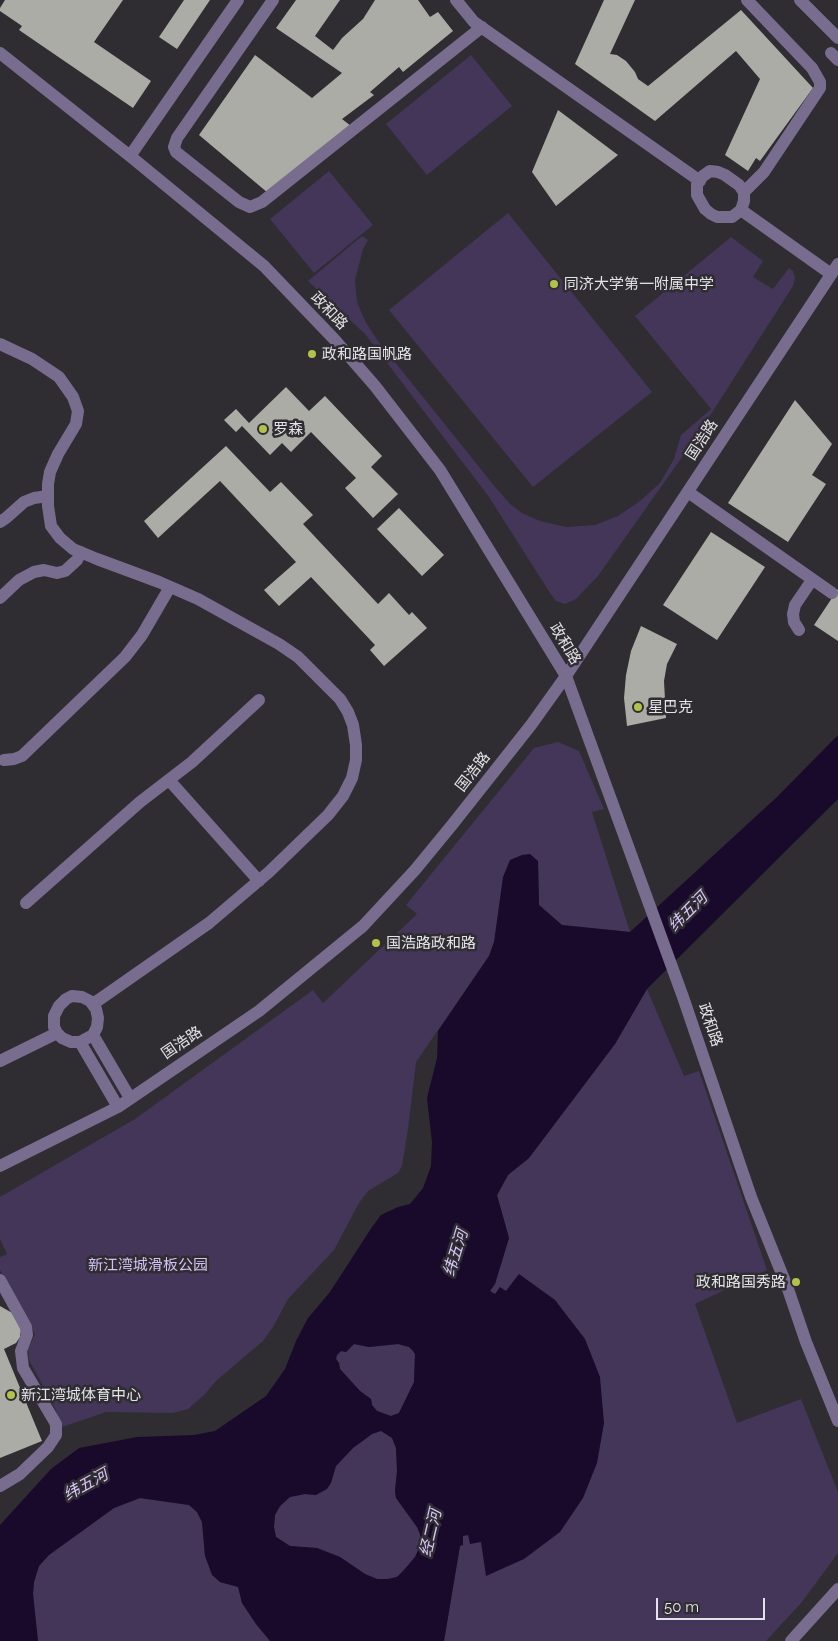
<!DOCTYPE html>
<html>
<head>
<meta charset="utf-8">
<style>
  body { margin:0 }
  #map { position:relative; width:838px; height:1641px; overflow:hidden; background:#2f2d32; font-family:Raleway,sans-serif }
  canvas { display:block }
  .scale { position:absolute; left:656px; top:1598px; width:109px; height:22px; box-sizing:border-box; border:2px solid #e4e3e7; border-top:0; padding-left:6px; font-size:15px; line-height:18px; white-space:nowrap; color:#e4e3e7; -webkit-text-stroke:4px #2f2d32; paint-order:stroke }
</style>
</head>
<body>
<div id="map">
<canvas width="838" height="1641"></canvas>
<div class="scale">50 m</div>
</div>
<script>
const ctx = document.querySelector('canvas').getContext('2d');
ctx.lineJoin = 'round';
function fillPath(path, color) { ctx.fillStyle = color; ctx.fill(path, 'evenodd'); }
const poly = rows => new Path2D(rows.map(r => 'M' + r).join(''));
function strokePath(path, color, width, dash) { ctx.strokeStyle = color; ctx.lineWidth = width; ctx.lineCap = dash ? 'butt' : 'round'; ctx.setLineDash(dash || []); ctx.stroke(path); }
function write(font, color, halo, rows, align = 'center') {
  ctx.font = font + ' Raleway,"Noto Sans SC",sans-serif'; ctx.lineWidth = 5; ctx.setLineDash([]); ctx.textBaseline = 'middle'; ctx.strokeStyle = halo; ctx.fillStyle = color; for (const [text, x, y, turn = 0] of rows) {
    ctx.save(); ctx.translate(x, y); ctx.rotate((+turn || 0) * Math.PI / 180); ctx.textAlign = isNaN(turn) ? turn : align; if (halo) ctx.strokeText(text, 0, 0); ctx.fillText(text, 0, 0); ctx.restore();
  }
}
fillPath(poly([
  [471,55,512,106,427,175,386,124],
  [329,171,373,225,314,273,270,219],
  [508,213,652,392,533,487,389,310],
  [362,236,368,240,363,249,355,280,357,302,365,321,378,341,496,488,510,504,522,513,540,521,566,527,595,525,618,516,640,501,660,483,674,459,681,435,711,409,635,316,731,237,763,261,753,277,773,289,789,268,793,271,795,278,793,286,697,436,598,576,576,599,565,604,556,601,550,593,489,497,365,334,308,281],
  [558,742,579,751,604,809,592,812,630,932,562,925,539,905,538,861,494,942,489,956,416,1062,408,1129,402,1166,398,1173,368,1191,359,1203,334,1250,288,1299,273,1327,263,1341,217,1380,204,1395,188,1409,173,1413,106,1412,62,1427,55,1408,29,1360,28,1349,35,1334,0,1270,0,1257,7,1254,0,1239,0,1197,135,1119,313,990,323,1003,417,914,406,905,534,748],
  [647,989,684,1076,699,1071,767,1270,695,1304,737,1423,801,1399,838,1492,838,1553,802,1602,766,1641,444,1641,460,1546,463,1536,468,1535,519,1274,506,1291,495,1295,490,1291,495,1284,509,1238,497,1196,508,1175,529,1158,615,1044],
  [354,1344,369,1347,398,1344,409,1347,413,1351,415,1354,414,1383,399,1413,391,1416,377,1411,372,1405,371,1399,360,1391,340,1369,339,1363,336,1359,337,1355,341,1351,346,1352],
  [381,1430,392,1438,396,1448,397,1471,395,1491,396,1498,417,1527,420,1534,420,1546,415,1557,404,1570,397,1577,388,1579,377,1579,365,1574,340,1557,317,1548,290,1546,276,1537,274,1527,275,1515,280,1506,290,1497,305,1494,316,1495,334,1472,336,1466,353,1448,372,1434],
  [140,1498,189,1505,197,1512,202,1522,205,1556,220,1582,239,1587,242,1603,256,1624,270,1641,38,1641,33,1594,34,1582,39,1566,49,1555,114,1508]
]), '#433659');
fillPath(poly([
  [838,735,838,799,647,989,615,1044,529,1158,508,1175,497,1195,509,1238,495,1284,490,1291,495,1294,500,1287,506,1291,519,1274,555,1300,585,1339,600,1377,604,1423,597,1463,583,1498,560,1532,524,1559,486,1576,481,1542,470,1544,468,1535,463,1536,463,1545,460,1546,444,1641,270,1641,256,1624,242,1603,238,1587,220,1582,212,1575,205,1556,202,1522,197,1512,189,1505,140,1498,114,1508,49,1555,39,1566,34,1582,33,1594,38,1641,0,1641,0,1525,51,1469,79,1448,137,1437,194,1435,215,1431,266,1396,285,1369,296,1341,308,1318,330,1292,372,1227,381,1215,398,1207,410,1204,423,1188,431,1166,432,1142,427,1098,437,1058,438,1031,489,956,494,942,503,877,510,860,522,855,530,854,538,861,539,905,562,925,630,932,777,797],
  [354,1344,369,1347,398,1344,409,1347,413,1351,415,1354,414,1382,399,1413,391,1416,377,1411,372,1405,371,1399,360,1391,340,1369,339,1363,336,1359,337,1355,341,1351,346,1352],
  [381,1431,392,1438,396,1448,397,1471,395,1491,396,1498,417,1527,420,1534,420,1546,415,1557,404,1570,397,1577,388,1579,377,1579,365,1574,340,1557,317,1548,290,1546,276,1537,274,1527,275,1515,280,1506,290,1497,305,1494,316,1495,327,1489,331,1483,336,1466,353,1448,372,1434]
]), '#190a2b');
fillPath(poly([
  [5,0,123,0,94,42,151,81,133,108,19,30,22,26,0,11,0,8],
  [184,0,210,0,177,49,159,37],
  [296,0,340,0,315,36,333,50,342,38,363,19,375,0,418,0,430,17,438,12,453,31,403,72,399,67,370,92,374,95,342,119,351,126,268,193,199,135,255,55,312,98,342,73,276,28],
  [604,0,635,0,610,54,617,55,626,61,635,72,638,79,648,86,741,10,813,88,760,161,756,158,748,171,725,155,760,79,736,51,655,121,575,64],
  [558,110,618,155,556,206,532,172],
  [286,387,309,411,325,396,382,456,371,467,398,494,373,518,345,488,356,478,311,432,291,452,282,443,270,455,242,426,236,432,224,420,236,409,249,423],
  [795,400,832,444,812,475,826,484,788,542,728,503],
  [226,446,270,492,281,482,313,515,303,524,378,604,389,593,409,615,412,612,427,628,384,666,370,650,375,645,311,577,279,606,264,590,296,562,220,481,158,538,144,521],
  [399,508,444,555,422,576,377,529],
  [711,532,765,567,717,640,663,605],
  [838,589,838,641,814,625],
  [641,626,677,644,667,664,664,681,666,718,627,726,624,698,626,675,631,651],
  [0,1306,14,1314,21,1330,20,1337,16,1343,4,1349,42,1441,0,1458]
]), '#abaca5');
strokePath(poly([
  [273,0,177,138,174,147,176,152,239,202,250,207,262,202,482,27],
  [456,0,474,22,700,181],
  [800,0,838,38],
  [0,53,130,156,264,266,334,339,375,386,440,470,566,676,683,997,751,1197,788,1289,806,1342,838,1421],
  [831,53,838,60],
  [130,156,238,0],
  [710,171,718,172,725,175,739,185,744,192,744,201,741,210,732,217,717,217,711,214,705,209,697,195,697,184,703,176,710,171],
  [744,192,764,172,820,88,820,82,812,68,747,0],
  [741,210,831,274],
  [0,344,32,359,59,377,73,397,78,411,76,424,58,454,50,472,48,484,48,506,51,526,60,538,73,549,97,559,159,582,198,599,279,644,298,657,340,699,348,712,353,725,356,745,356,760,352,778,343,796,328,815,269,872,209,923,93,1004],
  [688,492,832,593],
  [0,522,6,518,24,502,34,498,48,496],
  [0,598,19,580,34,572,44,570,57,573,65,571,77,560,81,552],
  [799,630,794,622,793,614,795,605,812,580],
  [4,760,14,759,22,756,125,657,142,635,170,587],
  [169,780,259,881],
  [26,903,140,802,192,762,259,700],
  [72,996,82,997,90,1001,96,1009,98,1018,97,1027,93,1035,80,1042,71,1042,62,1038,57,1033,54,1027,54,1016,59,1006,66,999,72,996],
  [93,1035,130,1098],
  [80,1042,118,1107],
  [0,1061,57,1033],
  [0,1166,118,1107,259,1011,363,926,415,870,452,825,531,725,566,676,838,264],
  [0,1280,26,1327,27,1335,21,1351,23,1368,56,1424,56,1435,48,1447,20,1474,0,1486],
  [791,1641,838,1589]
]), '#786c8f', 12);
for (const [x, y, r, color] of [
  [554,284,5,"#b3c24b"],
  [312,354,5,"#b3c24b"],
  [263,429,5,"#b3c24b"],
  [638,707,5,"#b3c24b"],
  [376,943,5,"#b3c24b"],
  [796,1282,5,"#b3c24b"],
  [11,1395,5,"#b3c24b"]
]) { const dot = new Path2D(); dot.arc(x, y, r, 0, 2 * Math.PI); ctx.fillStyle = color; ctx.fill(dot); strokePath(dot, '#2f2d32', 2); }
write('15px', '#e4e3e7', '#2f2d32', [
  ["同济大学第一附属中学",564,284],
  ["政和路国帆路",322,354],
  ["罗森",273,429],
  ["星巴克",648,707],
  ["国浩路政和路",386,943],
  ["政和路国秀路",786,1282,"right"],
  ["新江湾城体育中心",21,1395]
], 'left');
write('15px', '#e4e3e7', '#2f2d32', [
  ["政和路",329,311,46],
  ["国浩路",702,440,-57],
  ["政和路",565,644,59],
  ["国浩路",473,772,-52],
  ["政和路",710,1025,71],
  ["国浩路",182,1043,-34]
]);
write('15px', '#d4c1f6', '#2f2d32', [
  ["新江湾城滑板公园",148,1265]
]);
write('italic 16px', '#d9c6fb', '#2f2d32', [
  ["纬五河",688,912,-45],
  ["纬五河",456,1253,-73],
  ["纬五河",86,1485,-29],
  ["经二河",431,1533,-77]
]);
</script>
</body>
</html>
